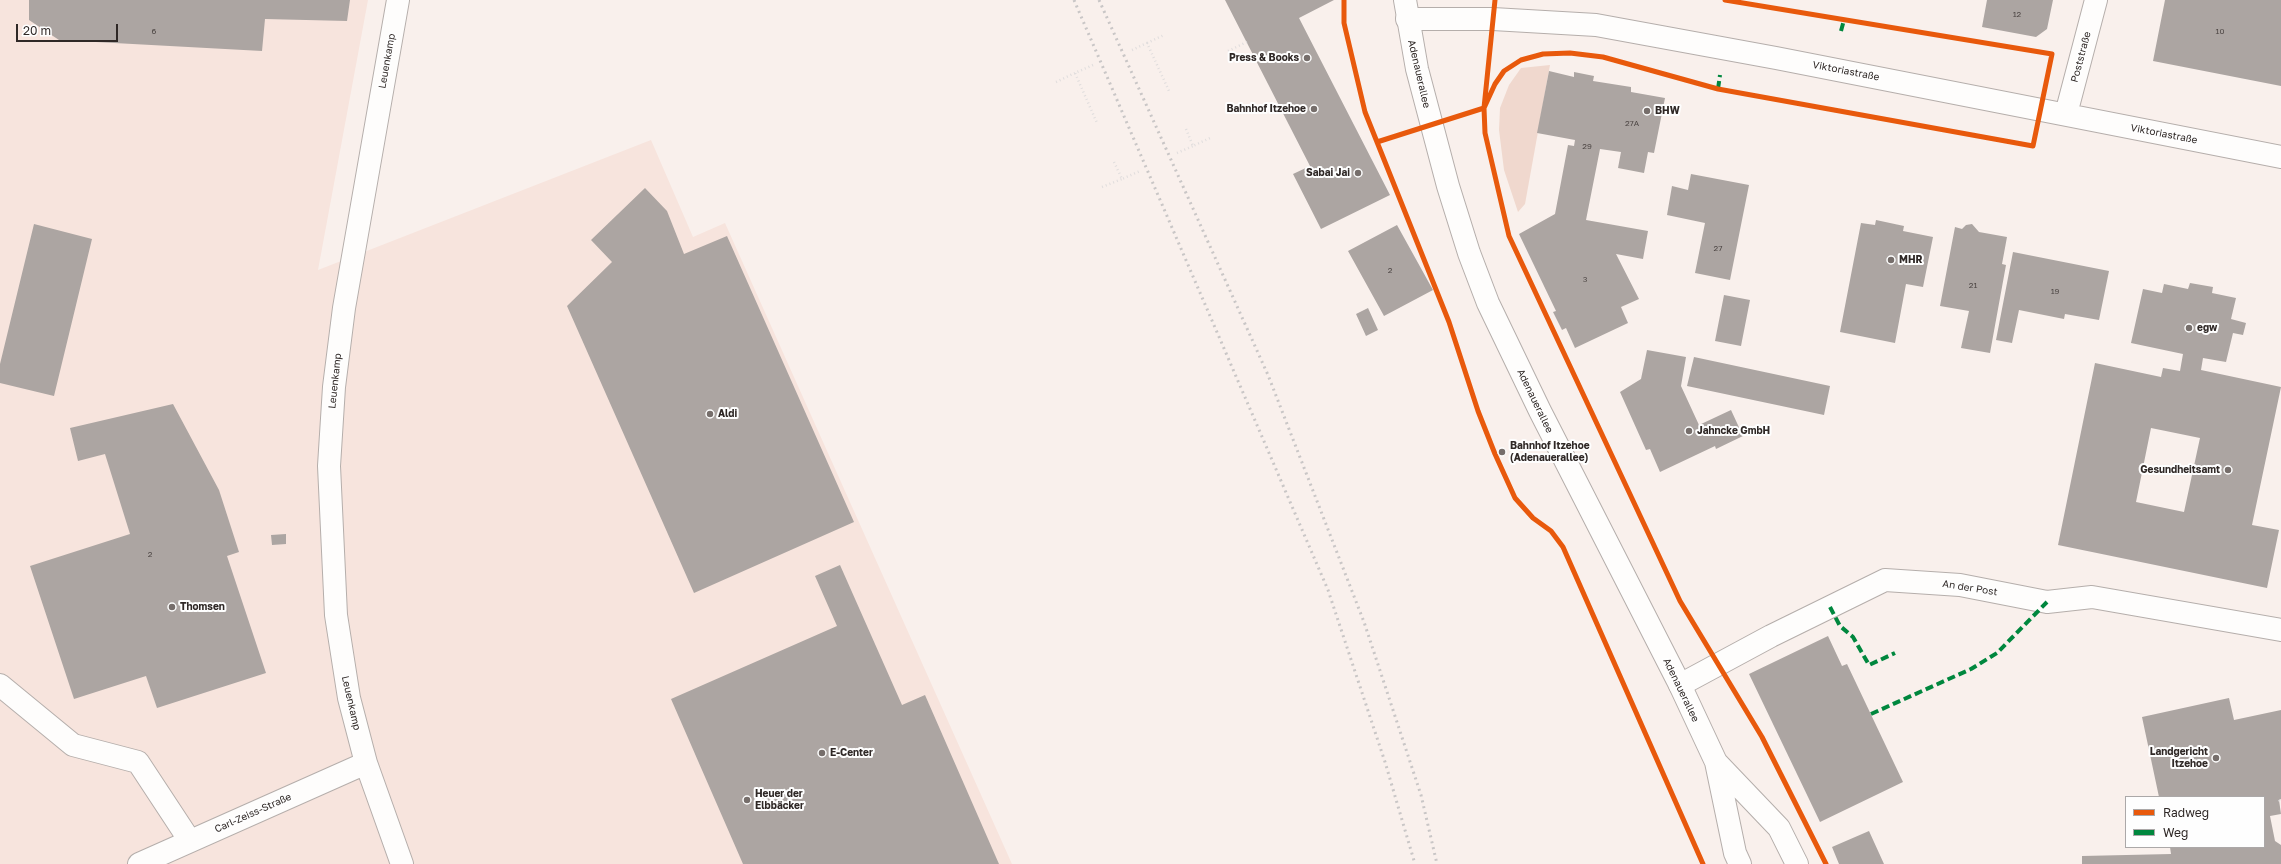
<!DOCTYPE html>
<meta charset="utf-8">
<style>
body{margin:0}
#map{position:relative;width:2281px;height:864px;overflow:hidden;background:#f9f0ec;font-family:"Golos Text",sans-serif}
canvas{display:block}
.legend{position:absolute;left:2125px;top:796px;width:140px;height:52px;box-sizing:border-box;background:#fefefe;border:1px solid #aba8a8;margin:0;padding:5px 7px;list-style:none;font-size:12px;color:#2f2826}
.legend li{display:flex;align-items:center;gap:8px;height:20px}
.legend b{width:20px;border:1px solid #aba8a8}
.scale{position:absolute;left:16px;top:24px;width:102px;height:18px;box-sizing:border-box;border:2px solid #2f2826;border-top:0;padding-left:5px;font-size:12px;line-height:14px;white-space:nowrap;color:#2f2826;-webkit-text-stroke:3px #fefefe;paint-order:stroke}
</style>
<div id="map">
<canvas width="2281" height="864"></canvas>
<ul class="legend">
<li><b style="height:5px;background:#e8590c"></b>Radweg</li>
<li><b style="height:5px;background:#00873e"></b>Weg</li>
</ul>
<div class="scale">20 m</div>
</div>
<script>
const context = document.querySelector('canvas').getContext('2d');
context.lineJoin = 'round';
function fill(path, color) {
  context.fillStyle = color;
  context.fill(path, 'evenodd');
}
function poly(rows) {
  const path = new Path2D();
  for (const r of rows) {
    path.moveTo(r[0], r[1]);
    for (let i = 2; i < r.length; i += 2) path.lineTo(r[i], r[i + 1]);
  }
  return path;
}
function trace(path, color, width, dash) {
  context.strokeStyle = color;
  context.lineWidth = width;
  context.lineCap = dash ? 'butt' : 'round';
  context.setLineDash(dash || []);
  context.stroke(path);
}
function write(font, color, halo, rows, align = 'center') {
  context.font = font + ' "Golos Text",sans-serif';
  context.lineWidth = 4;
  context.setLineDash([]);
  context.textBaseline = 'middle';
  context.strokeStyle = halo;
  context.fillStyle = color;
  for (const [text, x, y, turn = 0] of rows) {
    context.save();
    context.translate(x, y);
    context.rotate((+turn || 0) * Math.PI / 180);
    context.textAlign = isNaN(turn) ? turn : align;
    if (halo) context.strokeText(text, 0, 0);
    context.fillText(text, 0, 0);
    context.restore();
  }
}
const built = poly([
 [0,0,368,0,318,270,651,140,693,237,725,223,1012,864,0,864]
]);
const green = poly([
 [1550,65,1525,204,1518,212,1504,170,1499,130,1500,108,1509,85,1521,68]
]);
const building = poly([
 [29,0,350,0,347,21,265,19,262,51,59,40,29,20],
 [1225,0,1334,0,1299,18,1390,195,1321,229,1293,174,1310,166],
 [1987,0,2053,0,2047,29,2036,37,1982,27],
 [2165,0,2281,0,2281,86,2153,61],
 [1549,71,1574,77,1574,72,1594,76,1593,81,1631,87,1631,92,1665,98,1654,153,1648,152,1644,173,1618,168,1621,152,1600,149,1586,220,1648,231,1643,259,1616,254,1639,299,1621,307,1628,323,1575,348,1566,328,1562,330,1553,312,1556,311,1519,234,1555,214,1568,145,1574,146,1575,140,1537,133],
 [1691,174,1749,185,1730,280,1695,273,1705,223,1667,215,1672,186,1688,190],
 [645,188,667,211,684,254,727,236,854,522,694,593,567,306,612,262,591,240],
 [1876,220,1904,226,1903,231,1933,237,1923,287,1906,284,1895,343,1840,332,1861,223,1875,225],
 [34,224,92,239,54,396,0,383,0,364],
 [1972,224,1979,232,2007,237,2002,264,2006,265,1990,353,1961,348,1969,311,1940,306,1955,227,1962,229,1966,225],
 [1397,225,1433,290,1384,316,1348,251],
 [2013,252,2109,271,2099,320,2065,314,2064,319,2019,310,2012,343,1996,340],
 [2190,283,2213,287,2212,293,2236,298,2231,319,2246,323,2243,335,2233,333,2226,362,2203,358,2201,370,2281,387,2252,525,2279,530,2267,588,2058,545,2095,363,2161,377,2163,368,2180,371,2183,354,2131,343,2143,289,2162,293,2164,284,2188,289],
 [2151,428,2200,438,2184,512,2136,502],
 [1724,295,1750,300,1741,346,1715,341],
 [1368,308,1378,330,1366,336,1356,314],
 [1647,350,1686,357,1681,386,1699,425,1731,410,1743,436,1716,449,1715,446,1660,472,1650,449,1646,450,1620,392,1641,379],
 [1694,357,1830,386,1824,415,1687,386],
 [173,404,219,490,239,552,227,556,266,673,157,708,146,676,74,699,30,566,130,534,105,454,78,461,70,428],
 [286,534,286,544,272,545,271,535],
 [840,565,902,705,925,695,999,864,743,864,671,699,837,626,815,576],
 [1828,636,1842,666,1847,664,1903,782,1820,822,1749,674],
 [2229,698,2234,720,2281,710,2281,799,2279,800,2281,814,2270,816,2275,841,2281,845,2281,864,2082,864,2082,856,2171,854,2170,847,2264,847,2264,797,2159,797,2142,717],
 [1869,831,1884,864,1839,864,1832,847]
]);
const path = poly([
 [1147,43,1164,35],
 [1132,50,1147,43,1169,91],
 [1228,51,1247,42],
 [1093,65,1075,73,1097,123],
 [1056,82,1075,73],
 [1186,129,1193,146,1210,138],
 [1177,153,1193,146],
 [1114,162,1122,179,1140,171],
 [1102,187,1122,179],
 [2279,800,2281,803]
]);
const minor = poly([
 [398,0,344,308,334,387,329,466,336,615,349,698,366,763,402,864],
 [1407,19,1493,19,1596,25,1776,58,2281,157],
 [2066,114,2096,0],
 [0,685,73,745,138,762,190,841],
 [1680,685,1771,636,1885,580,1960,585,2047,602,2092,597,2281,630],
 [139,864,366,763]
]);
const major = poly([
 [1405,0,1417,69,1448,186,1469,253,1488,303,1540,411,1680,685,1716,762,1735,853,1740,864],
 [1716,762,1779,828,1797,864]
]);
const rail = poly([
 [1074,0,1328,590,1385,762,1415,864],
 [1099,0,1268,375,1364,622,1421,795,1437,864]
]);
const quiet = poly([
 [1841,31,1844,20],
 [1718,89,1720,75],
 [1830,607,1840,626,1853,637,1869,665,1895,653],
 [1871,714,1971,669,1997,653,2047,602]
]);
const cycleway = poly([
 [1344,0,1344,23,1365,112,1449,322,1478,411,1495,454,1515,498,1533,518,1551,531,1563,547,1703,864],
 [1495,0,1484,108,1485,133,1509,236,1680,601,1762,737,1826,864],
 [1377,142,1484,108,1495,84,1504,71,1521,60,1543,54,1570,53,1603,57,1718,89,2033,146,2052,54,1725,0]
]);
const markers = [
 [1307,58,4,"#766e6b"],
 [1314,109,4,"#766e6b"],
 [1647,111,4,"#766e6b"],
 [1358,173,4,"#766e6b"],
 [1891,260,4,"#766e6b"],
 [2189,328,4,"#766e6b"],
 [710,414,4,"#766e6b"],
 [1689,431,4,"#766e6b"],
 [1502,452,4,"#766e6b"],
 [2228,470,4,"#766e6b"],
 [172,607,4,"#766e6b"],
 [822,753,4,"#766e6b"],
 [2216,758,4,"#766e6b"],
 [747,800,4,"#766e6b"]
];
const numberNames = [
 ["12",2017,14],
 ["6",154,31],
 ["10",2220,31],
 ["27A",1632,123],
 ["29",1587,146],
 ["27",1718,248],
 ["2",1390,270],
 ["3",1585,279],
 ["21",1973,285],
 ["19",2055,291],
 ["2",150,554]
];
const streetNames = [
 ["Poststraße",2081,57,-75],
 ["Leuenkamp",387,61,-80],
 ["Viktoriastraße",1846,71,11],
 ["Adenauerallee",1419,74,77],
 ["Viktoriastraße",2164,134,11],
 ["Leuenkamp",335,381,-84],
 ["Adenauerallee",1535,401,64],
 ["An der Post",1970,588,9],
 ["Adenauerallee",1681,690,64],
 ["Leuenkamp",351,703,77],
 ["Carl-Zeiss-Straße",253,813,-24]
];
const poiNames = [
 ["Press & Books",1299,58,"right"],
 ["Bahnhof Itzehoe",1306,109,"right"],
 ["BHW",1655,111],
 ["Sabai Jai",1350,173,"right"],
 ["MHR",1899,260],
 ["egw",2197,328],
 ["Aldi",718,414],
 ["Jahncke GmbH",1697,431],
 ["Bahnhof Itzehoe",1510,446],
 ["(Adenauerallee)",1510,458],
 ["Gesundheitsamt",2220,470,"right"],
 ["Thomsen",180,607],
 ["Landgericht",2208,752,"right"],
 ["Itzehoe",2208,764,"right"],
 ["E-Center",830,753],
 ["Heuer der",755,794],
 ["Elbbäcker",755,806]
];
fill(built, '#f7e4dd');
fill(green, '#f0d8ce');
fill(building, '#aca5a2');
trace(minor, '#b5aeab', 24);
trace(major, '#b5aeab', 24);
trace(path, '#e0dddd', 2.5, [1, 3]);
trace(minor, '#fefdfc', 22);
trace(major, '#fefdfc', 22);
trace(rail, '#c9c6c6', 3, [2, 4]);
trace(quiet, '#00873e', 4, [8, 4]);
trace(cycleway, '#e8590c', 5);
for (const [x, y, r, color] of markers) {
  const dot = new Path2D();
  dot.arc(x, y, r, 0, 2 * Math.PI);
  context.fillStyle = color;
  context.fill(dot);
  trace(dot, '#fefefe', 1.5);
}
write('8px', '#4e4745', null, numberNames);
write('10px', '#2f2826', '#fefefe', streetNames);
write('bold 10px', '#2f2826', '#fefefe', poiNames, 'left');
</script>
